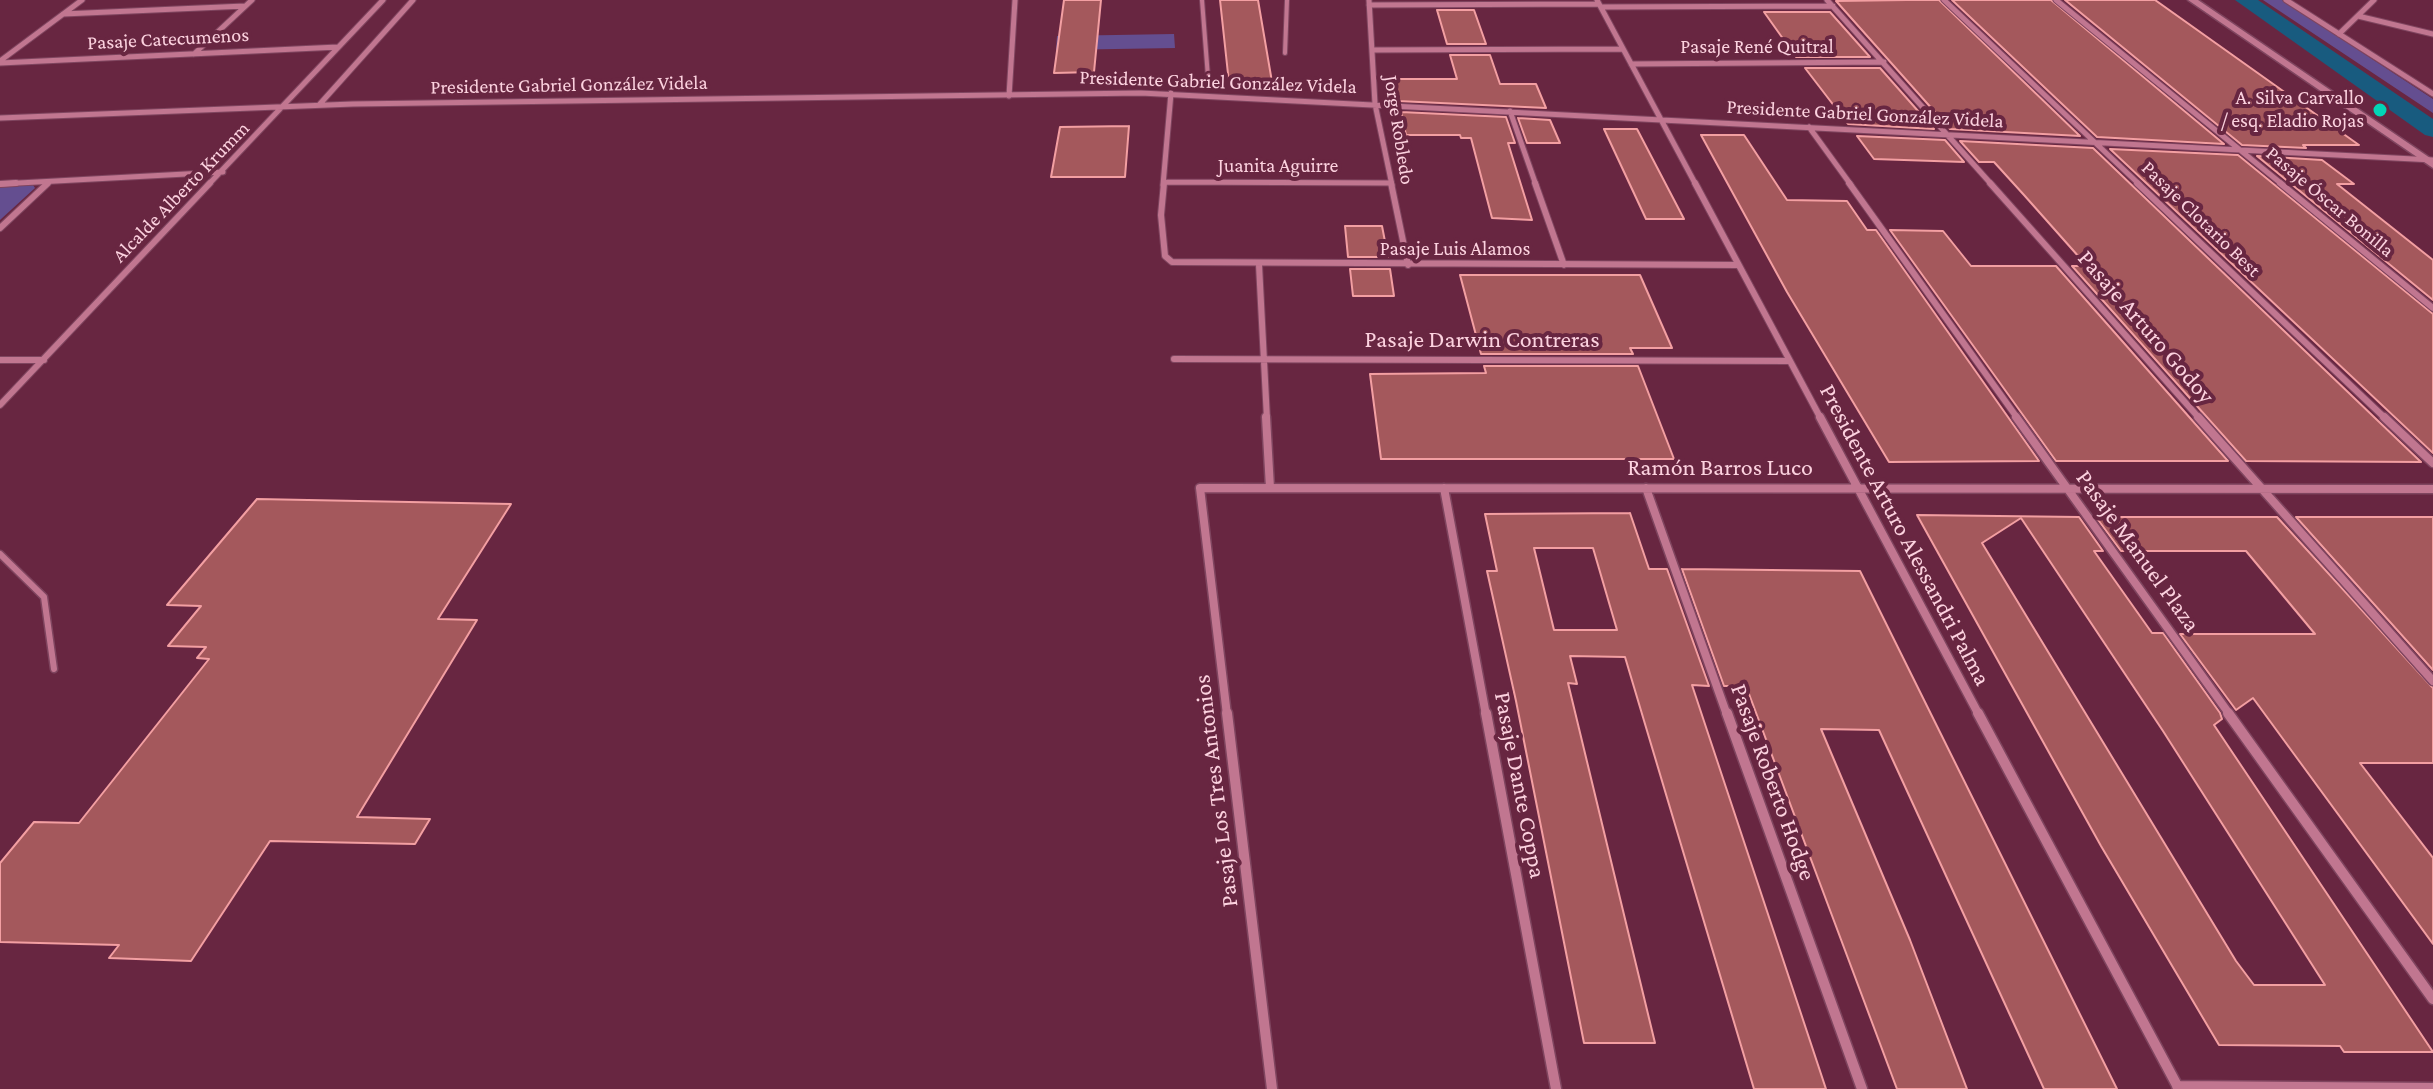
<!DOCTYPE html>
<meta charset="utf-8">
<style>
body{margin:0}
canvas{display:block;background:#682641}
</style>
<canvas width="2433" height="1089"></canvas>
<script>
const context = document.querySelector('canvas').getContext('2d');
context.lineJoin = 'round';
function fill(path, color) {
  context.fillStyle = color;
  context.fill(path, 'evenodd');
}
function poly(rows) {
  const path = new Path2D();
  for (const r of rows) {
    path.moveTo(r[0], r[1]);
    for (let i = 2; i < r.length; i += 2) path.lineTo(r[i], r[i + 1]);
  }
  return path;
}
function trace(path, color, width, dash) {
  context.strokeStyle = color;
  context.lineWidth = width;
  context.lineCap = dash ? 'butt' : 'round';
  context.setLineDash(dash || []);
  context.stroke(path);
}
function write(font, color, halo, rows, align = 'center') {
  context.font = font + ' "Crimson Pro",serif';
  context.lineWidth = 8;
  context.setLineDash([]);
  context.textBaseline = 'middle';
  context.strokeStyle = halo;
  context.fillStyle = color;
  for (const [text, x, y, turn = 0] of rows) {
    context.save();
    context.translate(x, y);
    context.rotate((+turn || 0) * Math.PI / 180);
    context.textAlign = isNaN(turn) ? turn : align;
    if (halo) context.strokeText(text, 0, 0);
    context.fillText(text, 0, 0);
    context.restore();
  }
}
const green = poly([
 [2263,0,2282,0,2433,99,2433,113],
 [1174,34,1175,48,1056,50,1057,36],
 [33,185,35,188,0,220,0,187]
]);
const canal = poly([
 [2235,0,2258,0,2433,119,2433,137,2425,135,2235,0]
]);
const building = poly([
 [1064,0,1101,0,1094,72,1054,73,1064,0],
 [1220,0,1258,0,1272,82,1229,83,1220,0],
 [1907,0,1939,0,2080,136,1950,129,1836,1,1907,0],
 [1952,0,2051,0,2224,144,2097,137,1952,0],
 [2065,0,2155,0,2359,145,2303,145,2306,148,2242,145,2065,0],
 [1437,10,1474,10,1486,44,1447,44,1437,10],
 [1764,12,1830,12,1870,57,1796,57,1764,12],
 [1450,55,1490,55,1500,84,1536,84,1546,108,1398,101,1394,79,1457,79,1450,55],
 [1805,68,1880,68,1934,129,1848,124,1805,68],
 [1401,112,1506,117,1515,143,1508,143,1532,220,1492,218,1471,138,1461,138,1460,135,1406,135,1401,112],
 [1518,118,1550,120,1560,143,1527,143,1518,118],
 [1129,126,1125,177,1051,177,1060,127,1129,126],
 [1604,129,1637,129,1684,219,1646,219,1604,129],
 [1701,135,1744,135,1787,200,1847,201,1867,230,1876,230,2039,461,1889,462,1787,292,1701,135],
 [1857,136,1945,140,1964,162,1874,159,1857,136],
 [1960,141,2093,148,2421,462,2246,461,2072,266,2087,266,2024,195,1994,162,1979,162,1960,141],
 [2110,149,2238,155,2433,314,2433,453,2110,149],
 [2257,156,2322,160,2354,184,2337,184,2433,260,2433,300,2257,156],
 [1345,226,1382,226,1388,257,1348,257,1345,226],
 [1890,230,1943,231,1971,266,2056,266,2228,461,2056,461,1890,230],
 [1350,269,1390,269,1394,296,1353,296,1350,269],
 [1460,275,1640,275,1672,348,1630,348,1633,354,1481,354,1460,275],
 [1484,366,1638,366,1674,459,1381,459,1370,374,1486,373,1484,366],
 [257,499,511,504,438,619,477,620,357,817,430,819,415,844,270,841,191,961,109,958,119,945,0,942,0,863,34,822,79,823,209,659,197,658,206,647,168,646,201,606,167,605,257,499],
 [1630,513,1649,569,1667,569,1709,686,1692,685,1826,1089,1754,1089,1625,657,1570,656,1577,684,1568,683,1655,1043,1584,1043,1516,701,1487,571,1497,571,1485,514,1630,513],
 [1534,548,1593,548,1617,630,1554,630,1534,548],
 [1917,515,2079,517,2103,551,2094,551,2152,633,2163,633,2220,713,2222,719,2214,725,2433,1052,2344,1052,2340,1046,2219,1045,2101,846,1917,515],
 [2021,518,2163,731,2325,985,2254,985,2236,961,1982,543,2021,518],
 [2096,517,2277,517,2433,688,2433,763,2360,763,2433,858,2433,944,2253,698,2236,710,2180,634,2315,634,2246,551,2121,551,2096,517],
 [2296,517,2433,517,2433,670,2296,517],
 [1682,569,1860,571,2117,1089,2044,1089,1879,730,1821,729,1910,940,1967,1089,1897,1089,1746,686,1724,686,1682,569]
]);
const laneFar1 = poly([
 [1202,0,1208,77],
 [1285,53,1287,0]
]);
const lane = poly([
 [0,554,44,597,54,669]
]);
const streetFar3 = poly([
 [1369,0,1375,104,1392,185],
 [1597,0,1696,185],
 [1827,0,1992,185],
 [1944,0,2140,185],
 [2056,0,2283,185],
 [2286,0,2433,94],
 [1369,5,1599,4],
 [1601,7,1833,6],
 [63,14,245,6],
 [2358,16,2433,34],
 [2339,34,2374,0],
 [1372,50,1623,49],
 [194,54,252,0],
 [0,61,82,0],
 [0,63,338,47],
 [1631,64,1884,62],
 [1009,96,1015,0],
 [319,105,413,0],
 [1510,111,1536,185],
 [0,118,353,104,1141,93,2433,160],
 [1809,127,1851,185],
 [1164,182,1391,183],
 [0,184,223,172],
 [46,185,49,182],
 [208,185,383,0],
 [1163,185,1171,93]
]);
const streetFar2 = poly([
 [1164,183,1161,215,1165,256,1172,262,1738,265],
 [1391,183,1408,265],
 [1535,183,1564,265],
 [1695,183,1821,419],
 [1849,183,2018,419],
 [1990,183,2200,419],
 [2137,183,2386,419],
 [2280,183,2433,308],
 [0,184,16,183],
 [0,228,48,183],
 [1259,265,1267,419],
 [1174,359,1789,361],
 [0,360,44,360],
 [0,405,210,183]
]);
const streetFar1 = poly([
 [1266,417,1270,488],
 [1820,417,1979,715],
 [2016,417,2230,715],
 [2198,417,2433,681],
 [2384,417,2433,463],
 [1444,488,1486,715],
 [1646,488,1727,715],
 [1227,715,1200,488,2433,489]
]);
const street = poly([
 [1227,713,1272,1089],
 [1486,713,1556,1089],
 [1727,713,1862,1089],
 [1978,713,2179,1089],
 [2228,713,2433,999],
 [2177,1086,2433,1088]
]);
const secondary = poly([
 [2188,0,2198,0,2433,160,2433,168,2188,0]
]);
const markers = [
 [2380,110,8,"#03d5b6"]
];
const farStreetnames = [
 ["Pasaje Catecumenos",168,39,-3],
 ["Pasaje René Quitral",1757,47],
 ["Presidente Gabriel González Videla",1218,82,2],
 ["Presidente Gabriel González Videla",569,85,-1],
 ["Presidente Gabriel González Videla",1865,114,3],
 ["Jorge Robledo",1399,130,81],
 ["Juanita Aguirre",1278,166],
 ["Alcalde Alberto Krumm",181,192,-46],
 ["Pasaje Óscar Bonilla",2330,202,40],
 ["Pasaje Clotario Best",2201,219,44],
 ["Pasaje Luis Alamos",1455,249]
];
const farPoinames = [
 ["A. Silva Carvallo",2364,98],
 ["/ esq. Eladio Rojas",2364,121]
];
const streetNames = [
 ["Pasaje Arturo Godoy",2146,327,49],
 ["Pasaje Darwin Contreras",1482,340],
 ["Ramón Barros Luco",1720,468],
 ["Presidente Arturo Alessandri Palma",1905,535,62],
 ["Pasaje Manuel Plaza",2138,551,54],
 ["Pasaje Roberto Hodge",1773,782,70],
 ["Pasaje Dante Coppa",1520,785,79],
 ["Pasaje Los Tres Antonios",1216,791,-97]
];
fill(green, '#644e90');
fill(canal, '#185b7f');
fill(building, '#a4585c');
trace(building, '#f39fa2', 2);
trace(laneFar1, '#7f455f', 6);
trace(lane, '#7f455f', 9);
trace(streetFar3, '#7f455f', 7);
trace(streetFar2, '#7f455f', 8);
trace(streetFar1, '#7f455f', 11);
trace(street, '#7f455f', 13);
trace(secondary, '#7f455f', 3);
trace(laneFar1, '#c17690', 4);
trace(lane, '#c17690', 6);
trace(streetFar3, '#c17690', 5);
trace(streetFar2, '#c17690', 6);
trace(streetFar1, '#c17690', 8);
trace(street, '#c17690', 10);
fill(secondary, '#c17690');
for (const [x, y, r, color] of markers) {
  const dot = new Path2D();
  dot.arc(x, y, r, 0, 2 * Math.PI);
  context.fillStyle = color;
  context.fill(dot);
  trace(dot, '#682641', 3);
}
write('20px', '#fcd2df', '#682641', farStreetnames);
write('20px', '#fcd2df', '#682641', farPoinames, 'right');
write('24px', '#fcd2df', '#682641', streetNames);
</script>
